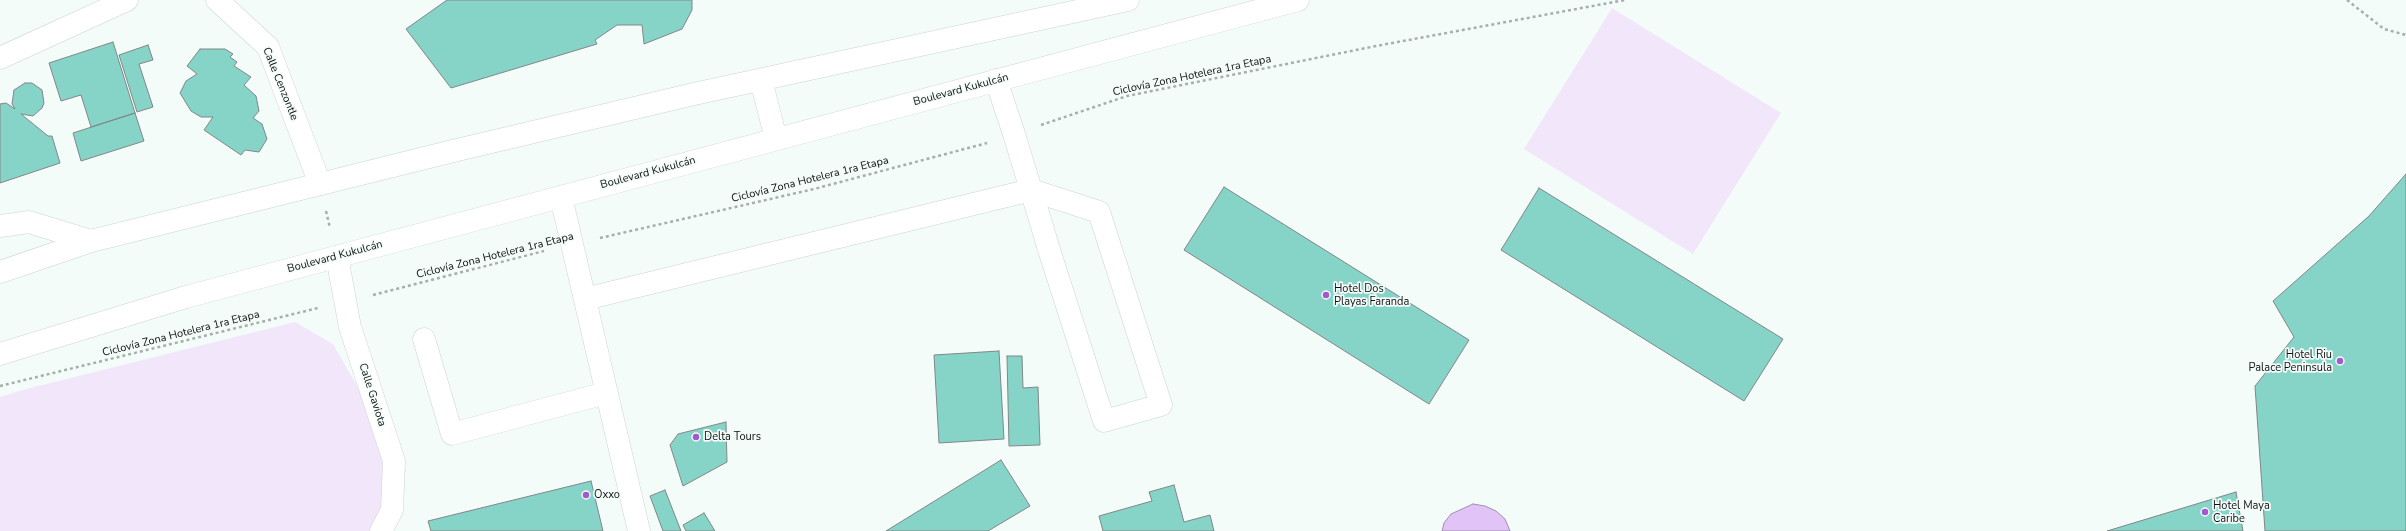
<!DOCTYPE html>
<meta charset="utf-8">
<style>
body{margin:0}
canvas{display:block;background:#f4fcfa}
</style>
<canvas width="2406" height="531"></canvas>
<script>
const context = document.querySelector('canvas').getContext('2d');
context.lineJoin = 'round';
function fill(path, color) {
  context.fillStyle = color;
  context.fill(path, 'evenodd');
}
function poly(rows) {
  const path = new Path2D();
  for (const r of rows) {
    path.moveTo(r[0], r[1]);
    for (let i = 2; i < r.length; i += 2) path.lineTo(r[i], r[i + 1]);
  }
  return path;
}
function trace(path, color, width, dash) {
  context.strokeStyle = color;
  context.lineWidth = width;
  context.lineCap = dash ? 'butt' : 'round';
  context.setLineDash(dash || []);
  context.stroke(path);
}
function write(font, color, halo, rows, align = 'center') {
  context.font = font + ' "Nunito Sans",sans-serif';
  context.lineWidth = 3.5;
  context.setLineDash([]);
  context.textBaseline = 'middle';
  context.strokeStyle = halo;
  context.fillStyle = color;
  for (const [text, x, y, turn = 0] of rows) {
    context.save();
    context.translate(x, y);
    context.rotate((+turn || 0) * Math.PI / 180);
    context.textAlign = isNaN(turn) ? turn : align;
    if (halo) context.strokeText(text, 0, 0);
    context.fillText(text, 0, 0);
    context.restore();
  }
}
const green = poly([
 [1612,8,1781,113,1693,254,1524,149],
 [295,322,333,344,406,471,379,531,0,531,0,397,22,390]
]);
const water = poly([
 [1473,504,1485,506,1496,511,1505,519,1510,531,1442,531,1444,523,1451,514,1473,504]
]);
const building = poly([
 [447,0,692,0,692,10,682,29,644,44,642,25,617,25,595,40,597,44,451,88,406,29,447,0],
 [113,42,135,113,91,127,81,95,61,101,49,63,113,42],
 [148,45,153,60,139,64,153,107,137,112,119,55,148,45],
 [200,49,225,49,233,54,230,57,237,62,234,66,251,77,244,85,256,96,259,111,253,118,262,124,267,139,259,152,245,150,241,155,204,130,213,117,201,117,191,111,180,93,186,81,197,74,187,66,200,49],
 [25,83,32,83,42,90,44,103,42,108,33,116,21,114,48,136,52,136,60,163,0,183,0,104,6,103,15,109,12,104,14,90,25,83],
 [135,113,144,141,81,161,73,133,135,113],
 [2406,174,2406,531,2265,531,2255,386,2294,337,2273,301,2369,216,2406,174],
 [1224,187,1469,340,1429,404,1184,250,1224,187],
 [1539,188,1783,339,1744,401,1501,250,1539,188],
 [999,351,1004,439,939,443,934,355,999,351],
 [1007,356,1022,356,1023,388,1038,387,1040,445,1009,446,1007,356],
 [726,422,727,462,683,486,670,445,678,434,726,422],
 [1001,460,1030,506,988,531,886,531,1001,460],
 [591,481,603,531,431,531,428,521,591,481],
 [1174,485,1184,522,1210,515,1214,531,1103,531,1099,516,1152,501,1149,492,1174,485],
 [665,490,681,531,663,531,650,496,665,490],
 [2236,492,2243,531,2107,531,2236,492],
 [704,513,715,531,686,531,683,525,704,513]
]);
const path = poly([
 [2347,0,2384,29,2406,35],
 [1041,125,1127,96,1376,46,1625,0],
 [326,211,330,228],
 [600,238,814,189,987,143],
 [373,295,544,251],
 [0,386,318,308]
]);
const minor = poly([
 [217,0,268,47,320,184],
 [0,58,127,0],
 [561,197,639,531],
 [0,226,29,222,91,241],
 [337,257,350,327,394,461,392,510,381,531],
 [585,299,1031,190,1099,212,1161,405,1104,421,1051,256,1031,190,1014,134,996,80],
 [424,339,452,434,606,393]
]);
const major = poly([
 [761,80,776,139],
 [0,272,91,241,453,151,694,94,1128,0],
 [0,354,186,297,1298,0]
]);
const markers = [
 [1326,295,4,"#a15ace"],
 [2340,361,4,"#a15ace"],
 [696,437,4,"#a15ace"],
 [586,495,4,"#a15ace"],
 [2205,512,4,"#a15ace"]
];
const streetNames = [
 ["Ciclovía Zona Hotelera 1ra Etapa",1192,76,-12],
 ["Calle Cenzontle",280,84,68],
 ["Boulevard Kukulcán",961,90,-15],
 ["Boulevard Kukulcán",648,173,-15],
 ["Ciclovía Zona Hotelera 1ra Etapa",810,180,-14],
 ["Ciclovía Zona Hotelera 1ra Etapa",495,256,-14],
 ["Boulevard Kukulcán",335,257,-15],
 ["Ciclovía Zona Hotelera 1ra Etapa",181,334,-14],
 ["Calle Gaviota",372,395,72]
];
const poiNames = [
 ["Hotel Dos",1334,289],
 ["Playas Faranda",1334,302],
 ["Hotel Riu",2332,355,"right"],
 ["Palace Peninsula",2332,368,"right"],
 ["Delta Tours",704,437],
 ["Oxxo",594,495],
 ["Hotel Maya",2213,506],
 ["Caribe",2213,519]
];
fill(green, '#f2e6fa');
fill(water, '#e1c3f7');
trace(water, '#a28eb2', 1);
fill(building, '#86d3c8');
trace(building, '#818786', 1);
trace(minor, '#ccd3d2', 23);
trace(major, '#ccd3d2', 23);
trace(path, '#a8aead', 2.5, [3, 3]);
trace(minor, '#fff', 22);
trace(major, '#fff', 22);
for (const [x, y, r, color] of markers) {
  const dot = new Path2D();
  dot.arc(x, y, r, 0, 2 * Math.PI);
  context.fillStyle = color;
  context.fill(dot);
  trace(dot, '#f4fcfa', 1.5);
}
write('11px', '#101212', '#f4fcfa', streetNames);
write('11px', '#101212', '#f4fcfa', poiNames, 'left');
</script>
